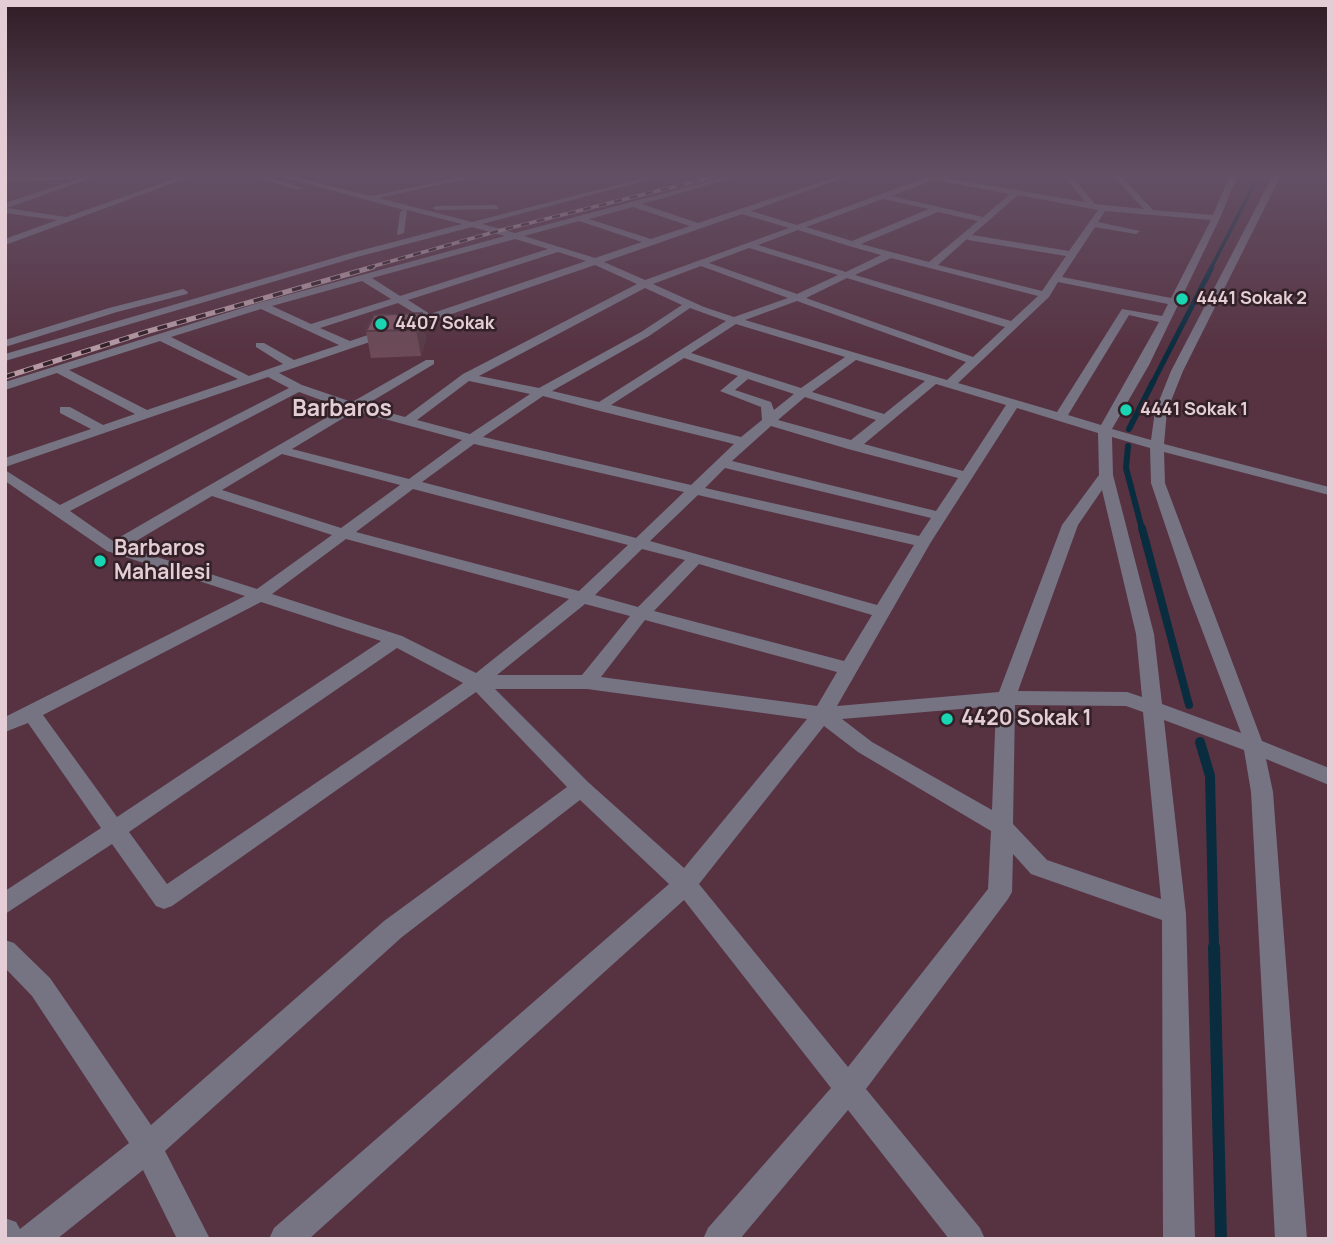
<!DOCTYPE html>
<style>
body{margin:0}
#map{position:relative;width:1334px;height:1244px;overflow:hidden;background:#573342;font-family:Manrope,sans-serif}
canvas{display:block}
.frame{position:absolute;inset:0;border:7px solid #e4cdd5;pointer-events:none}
</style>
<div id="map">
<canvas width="1334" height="1244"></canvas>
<div class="frame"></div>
</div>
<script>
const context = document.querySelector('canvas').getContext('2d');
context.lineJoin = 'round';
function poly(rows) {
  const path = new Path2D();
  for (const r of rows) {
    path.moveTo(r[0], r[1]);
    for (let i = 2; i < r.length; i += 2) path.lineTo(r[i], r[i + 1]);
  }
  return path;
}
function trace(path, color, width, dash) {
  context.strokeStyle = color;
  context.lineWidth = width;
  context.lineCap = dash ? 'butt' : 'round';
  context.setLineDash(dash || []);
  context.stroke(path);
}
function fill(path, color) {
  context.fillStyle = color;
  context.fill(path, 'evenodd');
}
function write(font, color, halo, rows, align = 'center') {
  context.font = font + ' Manrope,sans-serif';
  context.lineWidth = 5;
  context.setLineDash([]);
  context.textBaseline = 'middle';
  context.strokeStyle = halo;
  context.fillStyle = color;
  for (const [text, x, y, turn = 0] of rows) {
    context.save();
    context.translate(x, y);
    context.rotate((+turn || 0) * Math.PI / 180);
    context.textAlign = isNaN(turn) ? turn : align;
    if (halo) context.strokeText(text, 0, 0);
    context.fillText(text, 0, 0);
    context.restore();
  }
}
const streamFar5 = poly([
 [1211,268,1258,177]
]);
const streamFar4 = poly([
 [1152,384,1212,267]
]);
const streamFar3 = poly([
 [1129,429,1153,382],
 [1128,446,1126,468,1142,529]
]);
const streamFar2 = poly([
 [1142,528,1189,705]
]);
const streamFar1 = poly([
 [1200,742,1210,776,1214,948]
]);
const stream = poly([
 [1214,947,1221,1239]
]);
const minor = poly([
 [76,177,72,179,5,182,5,178,76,177],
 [84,177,94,177,7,208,66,217,180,177,190,177,5,245,5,239,57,220,5,213,5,203,84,177],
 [256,177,267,177,303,188,299,190,256,177],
 [282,177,294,177,371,196,461,177,474,177,379,198,472,222,647,177,659,177,482,224,515,233,725,177,736,177,642,204,698,223,836,177,846,177,751,211,797,225,927,177,942,177,1085,202,1065,177,1073,177,1095,204,1144,209,1114,177,1122,177,1153,210,1213,215,1229,177,1237,177,1220,218,1149,365,1112,429,1151,440,1155,411,1171,371,1272,177,1280,177,1183,371,1167,411,1164,444,1329,487,1329,495,1164,452,1165,483,1262,741,1329,768,1329,785,1266,759,1273,792,1307,1239,1275,1239,1251,792,1244,750,1164,720,1186,914,1195,1239,1163,1239,1162,920,1031,874,1013,854,1012,892,1008,899,866,1089,980,1228,985,1239,949,1239,848,1110,740,1239,703,1239,708,1228,831,1088,684,900,309,1239,269,1239,274,1228,669,884,580,800,402,937,165,1151,210,1239,177,1239,143,1170,57,1239,5,1239,5,1218,16,1222,20,1229,129,1143,32,996,5,968,5,940,14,943,50,978,151,1125,384,921,567,787,476,692,172,906,164,909,156,906,112,844,5,914,5,891,101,828,28,723,5,732,5,717,245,596,107,551,5,481,5,470,60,505,289,388,268,377,5,467,5,458,91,429,60,413,60,407,70,407,103,425,135,414,57,373,5,390,5,382,258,303,505,236,472,227,357,257,5,361,5,354,351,253,462,224,407,210,404,233,397,235,400,212,404,210,282,177],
 [934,180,1010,194,983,217,891,196,934,180],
 [1018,195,1098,210,1069,251,972,235,1018,195],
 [883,199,929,209,852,241,806,227,883,199],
 [633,207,690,226,651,239,589,219,633,207],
 [1105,211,1211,220,1171,298,1062,277,1095,227,1136,234,1140,231,1098,222,1105,211],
 [938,212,978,221,929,262,861,244,938,212],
 [742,214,789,228,645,280,604,262,742,214],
 [579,221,642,242,595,258,524,236,579,221],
 [798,230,849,246,881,255,846,272,758,245,798,230],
 [515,239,548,249,400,296,372,278,515,239],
 [967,239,968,240,1066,256,1042,291,938,265,967,239],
 [749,248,838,275,797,294,709,263,749,248],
 [558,252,586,261,430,314,408,300,558,252],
 [891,258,1038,296,1011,321,855,275,891,258],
 [595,265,637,284,463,374,405,417,364,406,434,364,434,360,426,360,352,402,302,385,279,373,595,265],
 [701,266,788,298,734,317,704,307,653,284,701,266],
 [847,278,1005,327,973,357,806,298,847,278],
 [362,281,391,299,311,324,272,306,362,281],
 [1058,282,1168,304,1162,316,1122,309,1057,412,958,383,1049,297,1058,282],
 [645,288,682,305,641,332,539,388,479,376,645,288],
 [797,301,966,362,947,380,745,320,797,301],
 [398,303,421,317,350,341,320,328,398,303],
 [690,308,726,321,599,402,552,391,649,336,690,308],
 [261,309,339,345,294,360,264,343,256,343,256,347,283,364,249,376,171,337,261,309],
 [1129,315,1159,322,1101,425,1068,415,1129,315],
 [736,324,739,325,845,357,801,388,691,353,736,324],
 [160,341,238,379,147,410,69,370,160,341],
 [684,358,738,376,720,391,761,407,762,420,741,437,611,405,684,358],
 [856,360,925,381,884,414,812,392,856,360],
 [748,379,794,394,774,410,771,402,735,390,748,379],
 [469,381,530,394,470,434,417,420,469,381],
 [936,384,1006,405,963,471,864,444,936,384],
 [299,392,343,408,113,541,70,511,299,392],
 [543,396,600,411,734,444,691,485,483,437,543,396],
 [805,397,876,420,851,440,778,420,805,397],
 [1017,408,1098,433,1099,475,1062,525,999,692,837,706,931,542,1017,408],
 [355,411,462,440,409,479,292,449,355,411],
 [771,426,848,449,958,478,936,511,732,461,771,426],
 [1112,437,1150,448,1151,483,1188,593,1241,733,1162,704,1154,634,1113,475,1112,437],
 [474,444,684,492,636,538,422,482,474,444],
 [282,454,400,485,341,528,222,490,282,454],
 [725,468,931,518,919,536,705,488,725,468],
 [413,489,628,545,579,591,356,532,413,489],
 [1102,490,1136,634,1142,697,1127,692,1018,691,1078,525,1102,490],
 [698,495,914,545,877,605,650,541,698,495],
 [212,496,332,535,257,589,126,547,212,496],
 [346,539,569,599,476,673,402,636,272,594,346,539],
 [642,549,685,560,638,607,595,595,642,549],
 [699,564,872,615,844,661,654,611,699,564],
 [261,602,381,641,117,817,43,715,261,602],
 [585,604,630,616,582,675,497,675,585,604],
 [645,620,837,672,817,706,601,677,645,620],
 [397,648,463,683,167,884,129,832,397,648],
 [495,689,587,689,807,719,684,868,588,782,495,689],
 [1015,705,1126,706,1143,712,1161,899,1047,860,1013,824,1015,705],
 [996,706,992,810,872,742,842,719,996,706],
 [824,726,858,752,991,831,988,889,848,1067,699,884,824,726],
 [496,205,499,209,436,210,432,208,436,206,496,205],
 [183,289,188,292,187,294,117,312,5,347,5,340,109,308,183,289]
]);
const railFar1 = poly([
 [367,268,498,231,713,177]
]);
const rail = poly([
 [5,377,149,331,373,267]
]);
const wall = poly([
 [422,313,426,339,421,356,371,358,366,331]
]);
const shadedWall = poly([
 [422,313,426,339,421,356,416,330]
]);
const building = poly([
 [422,313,416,330,366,331,374,315,422,313]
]);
const markers = [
 [1182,299,7,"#1ad5b2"],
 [381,324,7,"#1ad5b2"],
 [1126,410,7,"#1ad5b2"],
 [100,561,7,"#1ad5b2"],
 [947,719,7,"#1ad5b2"]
];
const farPoinames = [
 ["4441 Sokak 2",1196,299],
 ["4407 Sokak",395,324],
 ["4441 Sokak 1",1140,410]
];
const poiNames = [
 ["Barbaros",114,549],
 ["Mahallesi",114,573],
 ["4420 Sokak 1",961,719]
];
const farDistrictnames = [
 ["Barbaros",342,410]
];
trace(streamFar5, '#092d3f', 3.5);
trace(streamFar4, '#092d3f', 5);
trace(streamFar3, '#092d3f', 6);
trace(streamFar2, '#092d3f', 8);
trace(streamFar1, '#092d3f', 10);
trace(stream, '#092d3f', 12);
fill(minor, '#767383');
trace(railFar1, '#b59aa4', 3.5);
trace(rail, '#b59aa4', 5);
trace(railFar1, '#322127', 2.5, [8]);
trace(rail, '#322127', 3.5, [10]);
fill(wall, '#6c4a57');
fill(shadedWall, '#583c47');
fill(building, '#7d5665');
trace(building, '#583c47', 2);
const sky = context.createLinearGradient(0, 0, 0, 351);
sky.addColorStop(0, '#301c24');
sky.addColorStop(0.5, '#635065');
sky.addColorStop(1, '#63506500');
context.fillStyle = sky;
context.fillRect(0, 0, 1334, 351);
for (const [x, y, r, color] of markers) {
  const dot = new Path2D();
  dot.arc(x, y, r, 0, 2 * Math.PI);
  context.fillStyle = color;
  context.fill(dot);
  trace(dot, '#322127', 2.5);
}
write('bold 18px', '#e4cdd5', '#322127', farPoinames, 'left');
write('bold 21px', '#e4cdd5', '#322127', poiNames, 'left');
write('bold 23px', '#e4cdd5', '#322127', farDistrictnames);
</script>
